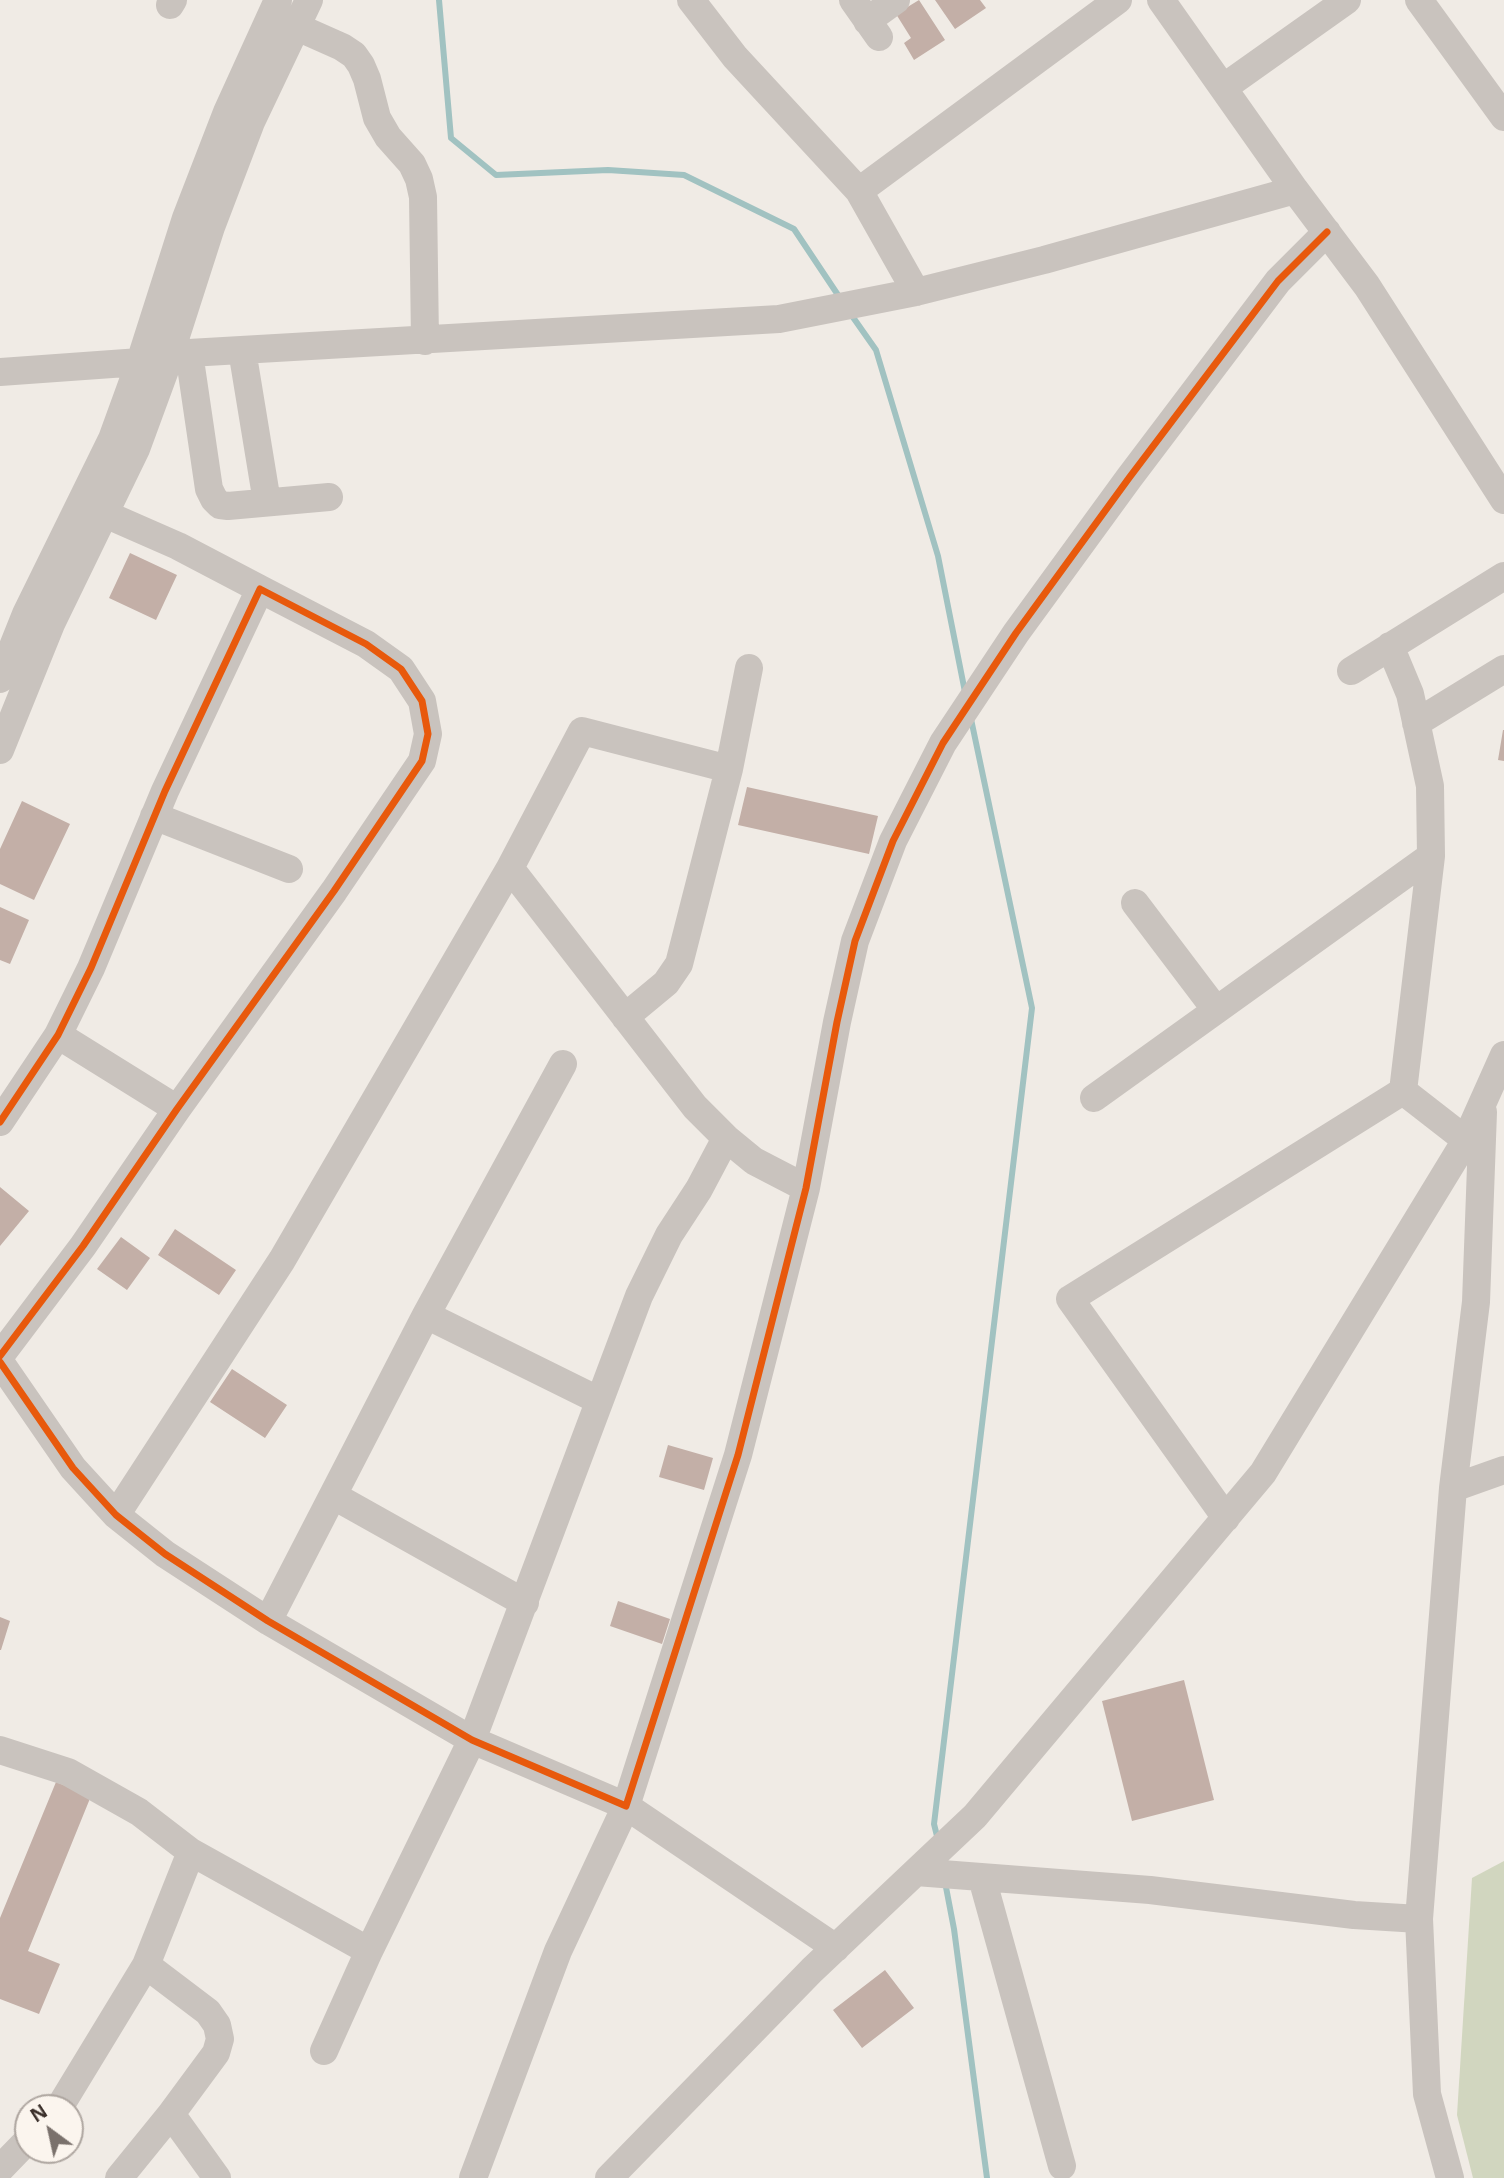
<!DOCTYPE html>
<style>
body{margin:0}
#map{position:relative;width:1504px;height:2178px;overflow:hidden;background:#f0ebe5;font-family:"Open Sans",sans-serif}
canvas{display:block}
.north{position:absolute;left:14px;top:2094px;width:70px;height:70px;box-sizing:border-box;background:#fbf5ee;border:2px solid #aea6a0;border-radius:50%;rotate:327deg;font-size:19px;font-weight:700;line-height:28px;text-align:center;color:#3b302b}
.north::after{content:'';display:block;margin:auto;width:24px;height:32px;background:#7a716c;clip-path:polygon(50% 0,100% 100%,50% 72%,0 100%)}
</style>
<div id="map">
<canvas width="1504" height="2178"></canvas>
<div class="north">N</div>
</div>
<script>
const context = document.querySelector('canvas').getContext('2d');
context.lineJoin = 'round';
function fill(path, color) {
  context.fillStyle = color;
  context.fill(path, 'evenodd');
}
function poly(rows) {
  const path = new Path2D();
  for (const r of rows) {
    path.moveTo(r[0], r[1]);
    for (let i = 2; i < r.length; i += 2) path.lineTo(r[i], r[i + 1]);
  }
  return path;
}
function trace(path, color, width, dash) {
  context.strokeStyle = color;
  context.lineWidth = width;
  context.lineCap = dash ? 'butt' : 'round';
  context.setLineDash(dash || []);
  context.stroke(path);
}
const green = poly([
 [1504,1861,1504,2178,1473,2178,1457,2115,1472,1878]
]);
const stream = poly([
 [439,0,451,138,496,175,608,170,684,175,794,229,840,298],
 [850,313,876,350,938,556,965,692],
 [938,1840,934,1824,1032,1008,971,719],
 [945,1882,954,1929,987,2178]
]);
const building = poly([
 [919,0,945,40,914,60,904,43,911,38,896,14],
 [935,0,980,0,986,8,955,29],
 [130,553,177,575,156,620,109,598],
 [1503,730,1504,730,1504,761,1498,760],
 [747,787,878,816,869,854,738,825],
 [22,801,70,824,34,900,0,884,0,849],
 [0,907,29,920,10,964,0,960],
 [0,1187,29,1211,0,1246],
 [175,1229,236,1270,219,1295,158,1255],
 [121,1237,150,1258,127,1290,97,1269],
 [232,1369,287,1405,265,1438,210,1402],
 [668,1445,713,1458,704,1490,659,1477],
 [618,1601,670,1619,662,1644,610,1626],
 [0,1617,10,1621,1,1650,0,1650],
 [1184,1680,1214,1800,1132,1821,1102,1701],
 [56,1782,91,1796,28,1951,60,1964,39,2014,0,1999,0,1918],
 [885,1970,914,2008,862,2048,833,2010]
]);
const minor = poly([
 [691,0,735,57,859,191],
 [853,0,879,37],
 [1161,0,1295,190,1367,286,1504,500],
 [1419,0,1504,117],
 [170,5,173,0],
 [279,19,342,47,354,55,361,65,367,79,377,118,388,137,412,164,419,179,423,197,425,341],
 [867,21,896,0],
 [1223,88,1347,0],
 [916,292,859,191,1118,0],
 [242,350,267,502],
 [189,353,209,489,214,499,220,505,228,506,329,497],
 [0,372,140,362,189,353,779,319,916,292,1044,260,1295,190],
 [87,509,105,514,178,546,260,589],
 [1390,646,1410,694,1430,786,1431,856,1403,1091,1466,1140],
 [1351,671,1504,576],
 [0,679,26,614,112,439,140,362,186,218,227,112,278,0],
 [1416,723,1504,669],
 [0,750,51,624,136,449,165,370,211,227,251,122,309,0],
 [729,769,582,731,510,868,695,1107,726,1138,754,1161,806,1188],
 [154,816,289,869],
 [1135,903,1216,1010],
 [625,1017,666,983,679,964,729,769,749,668],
 [58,1035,177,1109],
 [1094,1098,1431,856],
 [0,1122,58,1035,91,968,165,791,260,589,366,644,401,669,422,701,428,734,422,761,334,891,177,1109,83,1246,0,1356],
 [426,1315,598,1400],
 [0,1362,73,1468,116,1515,165,1554,268,1621,472,1740,626,1806,738,1455,806,1188,837,1022,855,941,893,841,943,743,1016,633,1129,478,1278,281,1327,232],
 [1453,1488,1504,1470],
 [334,1496,525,1603],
 [116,1515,282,1260,510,868],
 [1226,1518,1070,1299,1403,1091],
 [268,1621,426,1315,563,1064],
 [0,1750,68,1772,139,1812,191,1852,369,1951],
 [916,1872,1150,1890,1354,1915,1419,1919],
 [982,1878,1062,2166],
 [146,1965,208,2012,217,2025,220,2039,216,2053,171,2114],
 [324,2051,369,1951,472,1740,639,1296,669,1235,699,1189,726,1138],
 [59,2108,146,1965,191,1852],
 [0,2169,28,2140],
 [119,2178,171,2114,217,2178],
 [473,2178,558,1951,626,1806,836,1948],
 [609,2178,812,1970,975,1816,1263,1473,1466,1140,1504,1055],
 [1450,2178,1427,2094,1419,1919,1453,1488,1476,1302,1483,1112]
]);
const cycleway = poly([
 [0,1122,58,1035,91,968,165,791,260,589,366,644,401,669,422,701,428,734,422,761,334,891,177,1109,83,1246,0,1356],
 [0,1362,73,1468,116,1515,165,1554,268,1621,472,1740,626,1806,738,1455,806,1188,837,1022,855,941,893,841,943,743,1016,633,1129,478,1278,281,1327,232]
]);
fill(green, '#d1d6bf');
trace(stream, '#a1c2c1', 6);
fill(building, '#c3afa7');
trace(minor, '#c9c3be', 28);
trace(cycleway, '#e8590c', 7);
</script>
